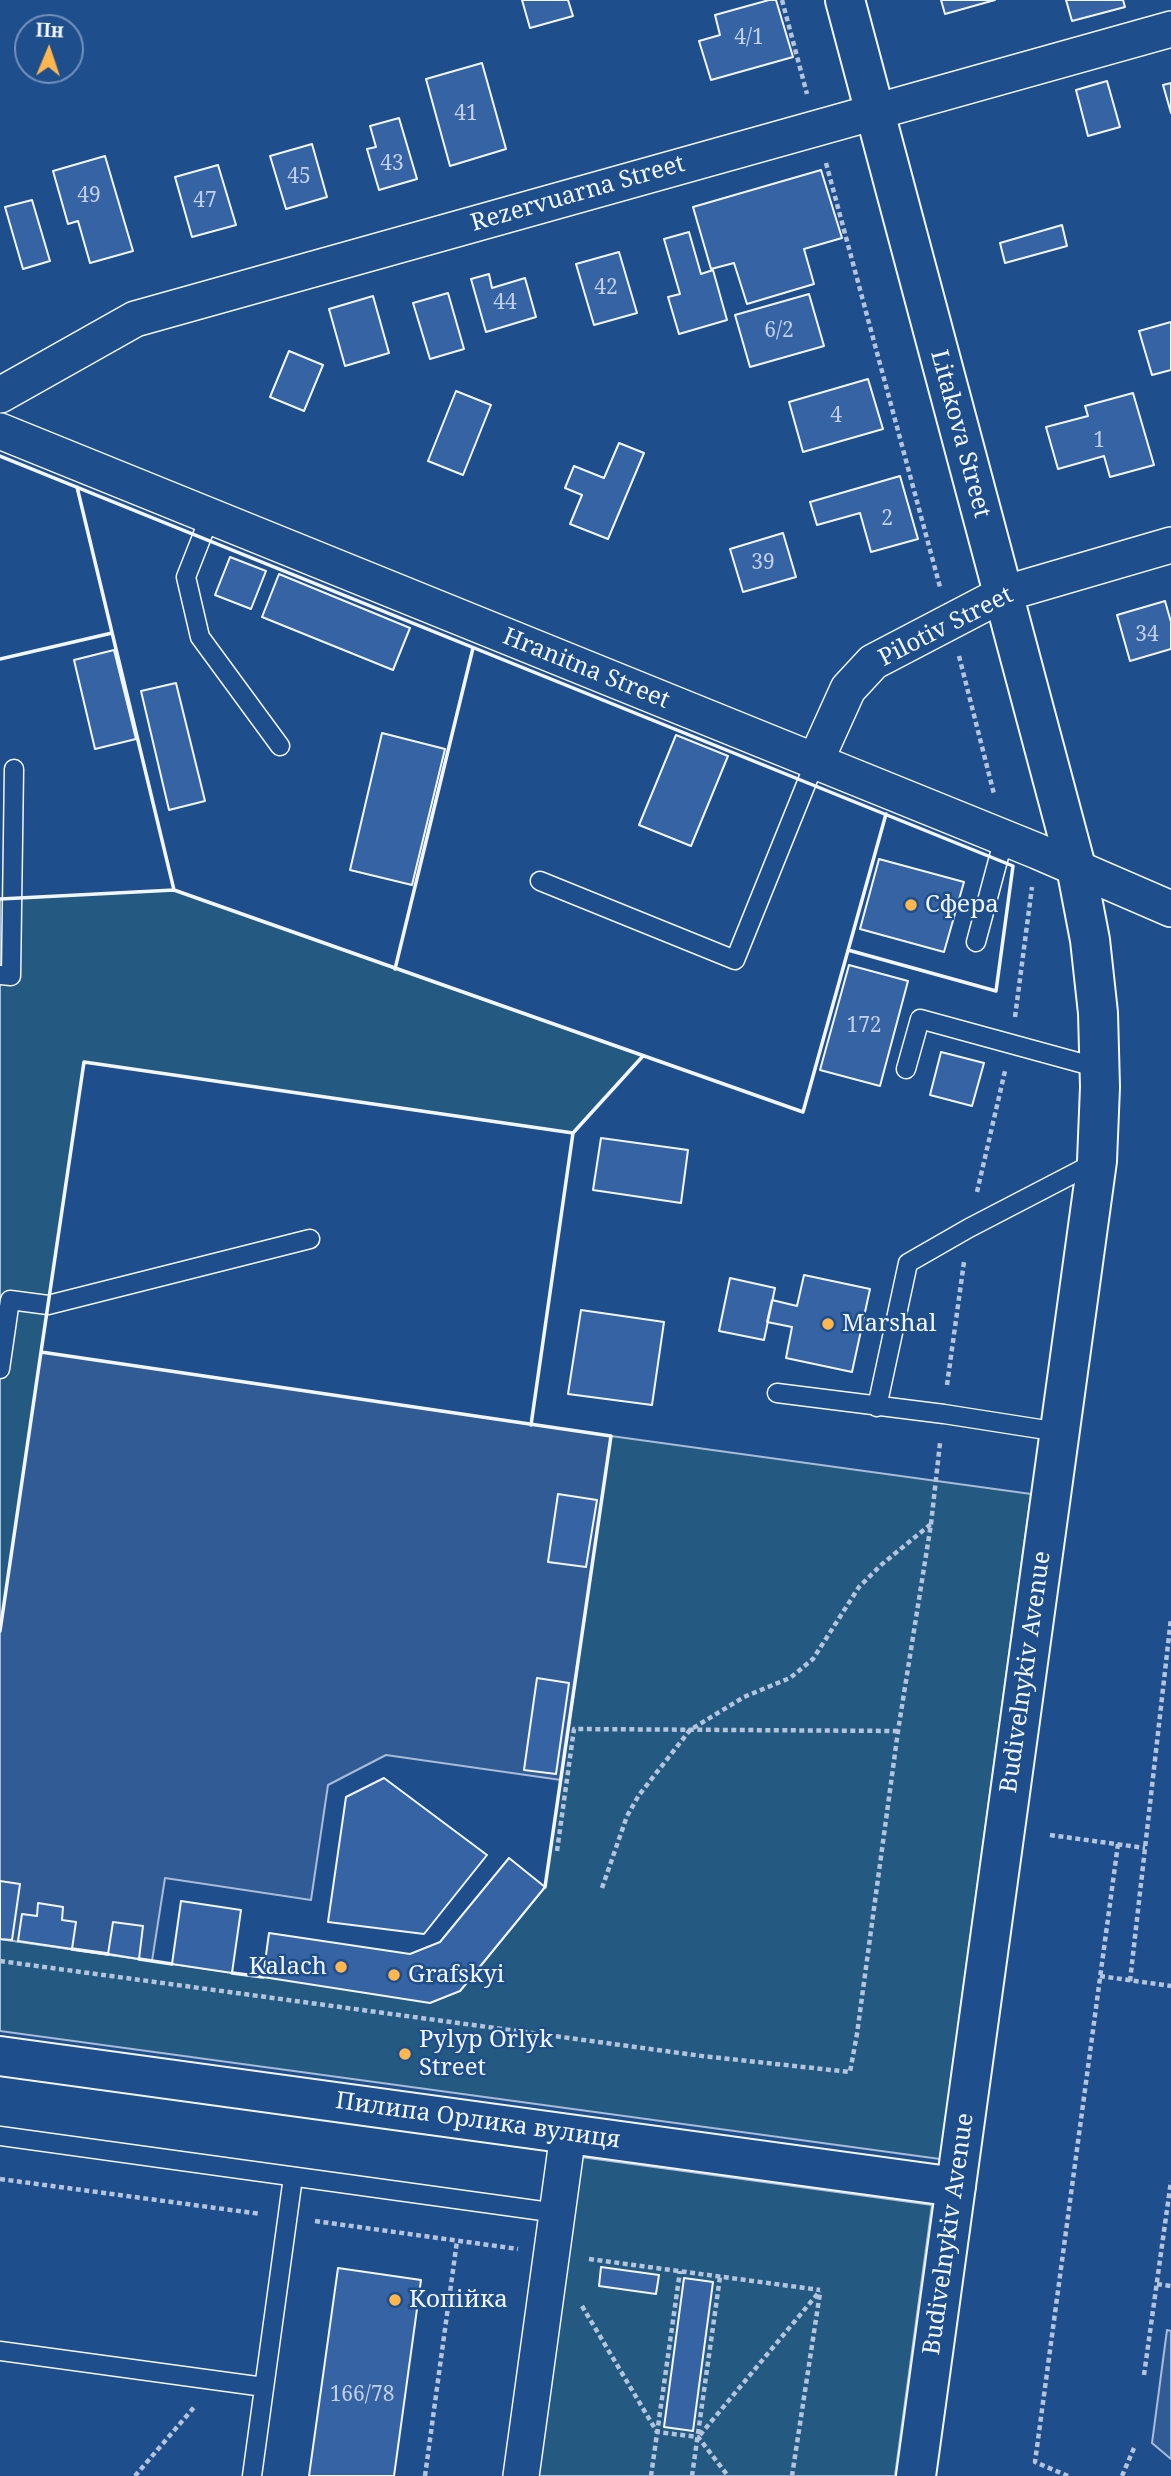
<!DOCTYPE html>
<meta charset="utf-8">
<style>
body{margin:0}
#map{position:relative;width:1171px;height:2476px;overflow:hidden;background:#1f4e8c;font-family:"Noto Serif",serif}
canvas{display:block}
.north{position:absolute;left:14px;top:14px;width:70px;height:70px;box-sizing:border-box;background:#1f4e8c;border:2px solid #7391ba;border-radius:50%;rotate:2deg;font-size:19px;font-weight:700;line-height:28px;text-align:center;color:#f2f6ff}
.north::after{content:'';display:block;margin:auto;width:24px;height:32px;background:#ffb74d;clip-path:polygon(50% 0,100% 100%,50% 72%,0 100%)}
</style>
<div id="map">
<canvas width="1171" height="2476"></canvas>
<div class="north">Пн</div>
</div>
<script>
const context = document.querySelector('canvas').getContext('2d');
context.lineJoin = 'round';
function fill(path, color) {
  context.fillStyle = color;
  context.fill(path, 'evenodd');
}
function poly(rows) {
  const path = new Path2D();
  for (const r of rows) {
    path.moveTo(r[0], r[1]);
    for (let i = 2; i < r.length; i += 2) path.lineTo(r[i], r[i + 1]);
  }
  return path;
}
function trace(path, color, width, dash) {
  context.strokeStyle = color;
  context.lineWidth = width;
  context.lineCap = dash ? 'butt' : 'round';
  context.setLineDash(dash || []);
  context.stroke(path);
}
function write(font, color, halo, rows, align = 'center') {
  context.font = font + ' "Noto Serif",serif';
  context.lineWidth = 5;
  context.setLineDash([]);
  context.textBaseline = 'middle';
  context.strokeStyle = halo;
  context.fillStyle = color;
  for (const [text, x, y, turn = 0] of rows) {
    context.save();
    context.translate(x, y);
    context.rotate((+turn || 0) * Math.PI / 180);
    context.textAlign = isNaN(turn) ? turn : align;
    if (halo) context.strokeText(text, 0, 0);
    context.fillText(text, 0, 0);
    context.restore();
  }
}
const green = poly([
 [174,890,643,1056,573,1133,84,1062,0,1631,0,899,174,890],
 [611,1436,1031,1494,940,2159,0,2031,0,1939,263,1977,460,1991,545,1887,611,1436],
 [581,2157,932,2205,895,2476,537,2476,581,2157]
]);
const parking = poly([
 [41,1352,611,1436,561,1780,386,1755,328,1785,311,1900,165,1878,152,1961,0,1939,0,1631,41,1352],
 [1167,2330,1171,2331,1171,2459,1152,2443,1167,2330]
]);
const building = poly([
 [522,0,568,0,573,16,530,28,522,0],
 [769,0,776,0,793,57,711,80,699,41,720,35,715,15,769,0],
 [941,0,995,0,945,14,941,0],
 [1066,0,1123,0,1125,7,1072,21,1066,0],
 [482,63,506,149,450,166,426,79,482,63],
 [1107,81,1120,127,1088,136,1076,90,1107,81],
 [1171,83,1171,113,1163,85,1171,83],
 [399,118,417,179,379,190,367,149,376,147,370,126,399,118],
 [312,144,327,197,286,209,270,156,312,144],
 [105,156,133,251,90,263,78,221,68,224,53,171,105,156],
 [218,165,236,225,192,237,175,177,218,165],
 [821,170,842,238,804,249,814,284,747,304,734,263,711,269,693,207,821,170],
 [32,200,50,261,23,269,5,207,32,200],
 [1062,225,1067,246,1005,263,1000,243,1062,225],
 [689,232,701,274,713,270,727,320,679,334,668,297,680,294,664,239,689,232],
 [619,252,637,313,594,325,576,264,619,252],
 [489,274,492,288,525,278,536,317,486,332,471,279,489,274],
 [448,293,464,349,430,359,413,303,448,293],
 [809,294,824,346,750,367,735,315,809,294],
 [373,296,389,353,345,366,329,309,373,296],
 [1171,322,1171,370,1152,375,1139,331,1171,322],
 [289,351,323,365,304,411,270,397,289,351],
 [868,379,883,429,803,452,789,402,868,379],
 [456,391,491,405,463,475,428,461,456,391],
 [1133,393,1154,465,1110,477,1104,456,1058,469,1046,427,1088,416,1085,406,1133,393],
 [619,443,644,453,608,539,570,524,582,495,565,488,574,466,604,478,619,443],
 [900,476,918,539,871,552,860,513,817,525,810,502,900,476],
 [783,533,796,577,743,592,730,549,783,533],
 [230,557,266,571,251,609,215,595,230,557],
 [279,574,410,628,393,670,262,617,279,574],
 [1165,601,1171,622,1171,649,1130,661,1117,615,1165,601],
 [114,650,136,739,95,749,74,660,114,650],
 [176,683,205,801,169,810,141,691,176,683],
 [382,733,445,749,412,885,350,870,382,733],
 [676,735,728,756,691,846,639,825,676,735],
 [879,859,964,882,944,952,860,929,879,859],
 [849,965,908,981,880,1086,820,1070,849,965],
 [941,1052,984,1063,972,1106,930,1095,941,1052],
 [601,1138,688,1150,681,1203,593,1190,601,1138],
 [804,1275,870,1289,852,1372,786,1358,792,1327,767,1322,772,1300,797,1306,804,1275],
 [730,1278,775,1288,764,1340,719,1331,730,1278],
 [581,1310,664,1322,652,1405,568,1394,581,1310],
 [558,1494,597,1500,586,1567,548,1562,558,1494],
 [537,1678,569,1683,556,1774,524,1770,537,1678],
 [384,1778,487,1855,424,1934,328,1922,346,1797,384,1778],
 [509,1858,545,1887,460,1991,430,2003,263,1977,269,1933,410,1954,440,1942,509,1858],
 [0,1881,20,1884,12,1940,0,1939,0,1881],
 [181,1901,241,1910,232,1973,172,1964,181,1901],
 [38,1903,63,1907,62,1920,76,1922,72,1949,18,1941,22,1914,37,1916,38,1903],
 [113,1922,143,1926,139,1959,108,1954,113,1922],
 [601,2267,659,2275,656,2294,599,2286,601,2267],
 [338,2268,421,2280,394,2476,309,2476,338,2268],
 [684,2278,713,2282,693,2431,664,2427,684,2278]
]);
const path = poly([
 [782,0,807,94],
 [826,163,940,587],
 [959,656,994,794],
 [1015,1017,1032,887],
 [977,1192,1005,1071],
 [947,1385,964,1262],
 [1050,1835,1145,1848],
 [557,1851,574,1729,898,1731],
 [602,1888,627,1816,639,1795,690,1730,744,1697,790,1678,813,1659,859,1587,881,1565,931,1524],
 [0,1961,702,2056,850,2072,857,2034,898,1731,931,1524,940,1443],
 [1100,1976,1171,1986],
 [1130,1981,1171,1618],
 [0,2179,261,2214],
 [315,2221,518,2249],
 [589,2259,820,2290],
 [1157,2284,1171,2286],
 [582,2306,657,2432,698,2437,728,2476],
 [1144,2375,1171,2181],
 [700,2435,820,2291],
 [135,2476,196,2405],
 [425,2476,457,2241],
 [651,2476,680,2271],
 [692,2476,720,2277],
 [792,2476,820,2293],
 [1068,2476,1035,2462,1118,1844],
 [1122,2476,1134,2448]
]);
const lane = poly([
 [210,516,186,577,200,637,280,746],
 [540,881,735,960,815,762],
 [976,942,1004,838],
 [0,975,11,976,14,769],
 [906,1069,920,1019,1099,1068],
 [0,1369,10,1300,48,1305,310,1239],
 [777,1393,944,1414,1059,1432],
 [877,1407,908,1263,969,1228,1096,1162],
 [0,2136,557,2213],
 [0,2351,264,2387],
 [252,2476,293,2177]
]);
const street = poly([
 [0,395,135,319,1171,29],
 [0,431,1037,851,1171,909],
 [815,762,848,689,873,662,1003,594,1171,545],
 [521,2476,568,2134]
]);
const secondary = poly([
 [845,0,1076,867,1090,940,1098,1013,1100,1087,1097,1161,916,2476],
 [0,2056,956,2187]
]);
const wall = poly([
 [0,456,1013,866,996,991,848,950],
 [77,487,174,890],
 [0,659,112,633],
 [0,899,174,890,803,1112,886,814],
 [395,969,473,648],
 [573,1133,643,1056],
 [41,1352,84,1062,573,1133,531,1425],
 [0,1631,41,1352,611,1436,545,1887],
 [72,1949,108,1954],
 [139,1959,172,1964],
 [232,1973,263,1977]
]);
const markers = [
 [911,905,7,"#ffb74d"],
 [828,1324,7,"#ffb74d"],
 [341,1967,7,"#ffb74d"],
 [394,1975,7,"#ffb74d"],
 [405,2054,7,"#ffb74d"],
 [395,2300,7,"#ffb74d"]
];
const numberNames = [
 ["4/1",749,38],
 ["41",466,114],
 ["43",392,164],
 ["45",299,177],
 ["49",89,196],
 ["47",205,201],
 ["42",606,288],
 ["44",505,303],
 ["6/2",779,331],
 ["4",836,416],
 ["1",1099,441],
 ["2",887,519],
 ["39",763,563],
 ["34",1147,635],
 ["172",864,1026],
 ["166/78",362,2395]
];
const streetNames = [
 ["Rezervuarna Street",578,194,-16],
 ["Litakova Street",960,434,75],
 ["Pilotiv Street",946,627,-27],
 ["Hranitna Street",586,669,22],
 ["Budivelnykiv Avenue",1026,1672,-82],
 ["Пилипа Орлика вулиця",478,2121,8],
 ["Budivelnykiv Avenue",949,2234,-82]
];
const poiNames = [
 ["Сфера",925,905],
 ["Marshal",842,1324],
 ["Kalach",327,1967,"right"],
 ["Grafskyi",408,1975],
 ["Pylyp Orlyk",419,2040],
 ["Street",419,2068],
 ["Копійка",409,2300]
];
fill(green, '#245a82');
trace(green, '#a8bbd7', 2);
fill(parking, '#305b95');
trace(parking, '#a8bbd7', 2);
fill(building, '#3563a3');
trace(building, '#f2f6ff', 2);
trace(lane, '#f2f6ff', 21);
trace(street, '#f2f6ff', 38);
trace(secondary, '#f2f6ff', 42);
trace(path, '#b3c4dc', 4.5, [5, 3.5]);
trace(lane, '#1f4e8c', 18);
trace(street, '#1f4e8c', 35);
trace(secondary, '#1f4e8c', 38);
trace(wall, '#f2f6ff', 3.5);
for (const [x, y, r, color] of markers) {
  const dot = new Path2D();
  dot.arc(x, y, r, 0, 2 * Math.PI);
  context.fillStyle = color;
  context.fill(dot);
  trace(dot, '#1f4e8c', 2.5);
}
write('21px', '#c3d1e8', null, numberNames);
write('24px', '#f2f6ff', '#1f4e8c', streetNames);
write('24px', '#f2f6ff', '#1f4e8c', poiNames, 'left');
</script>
